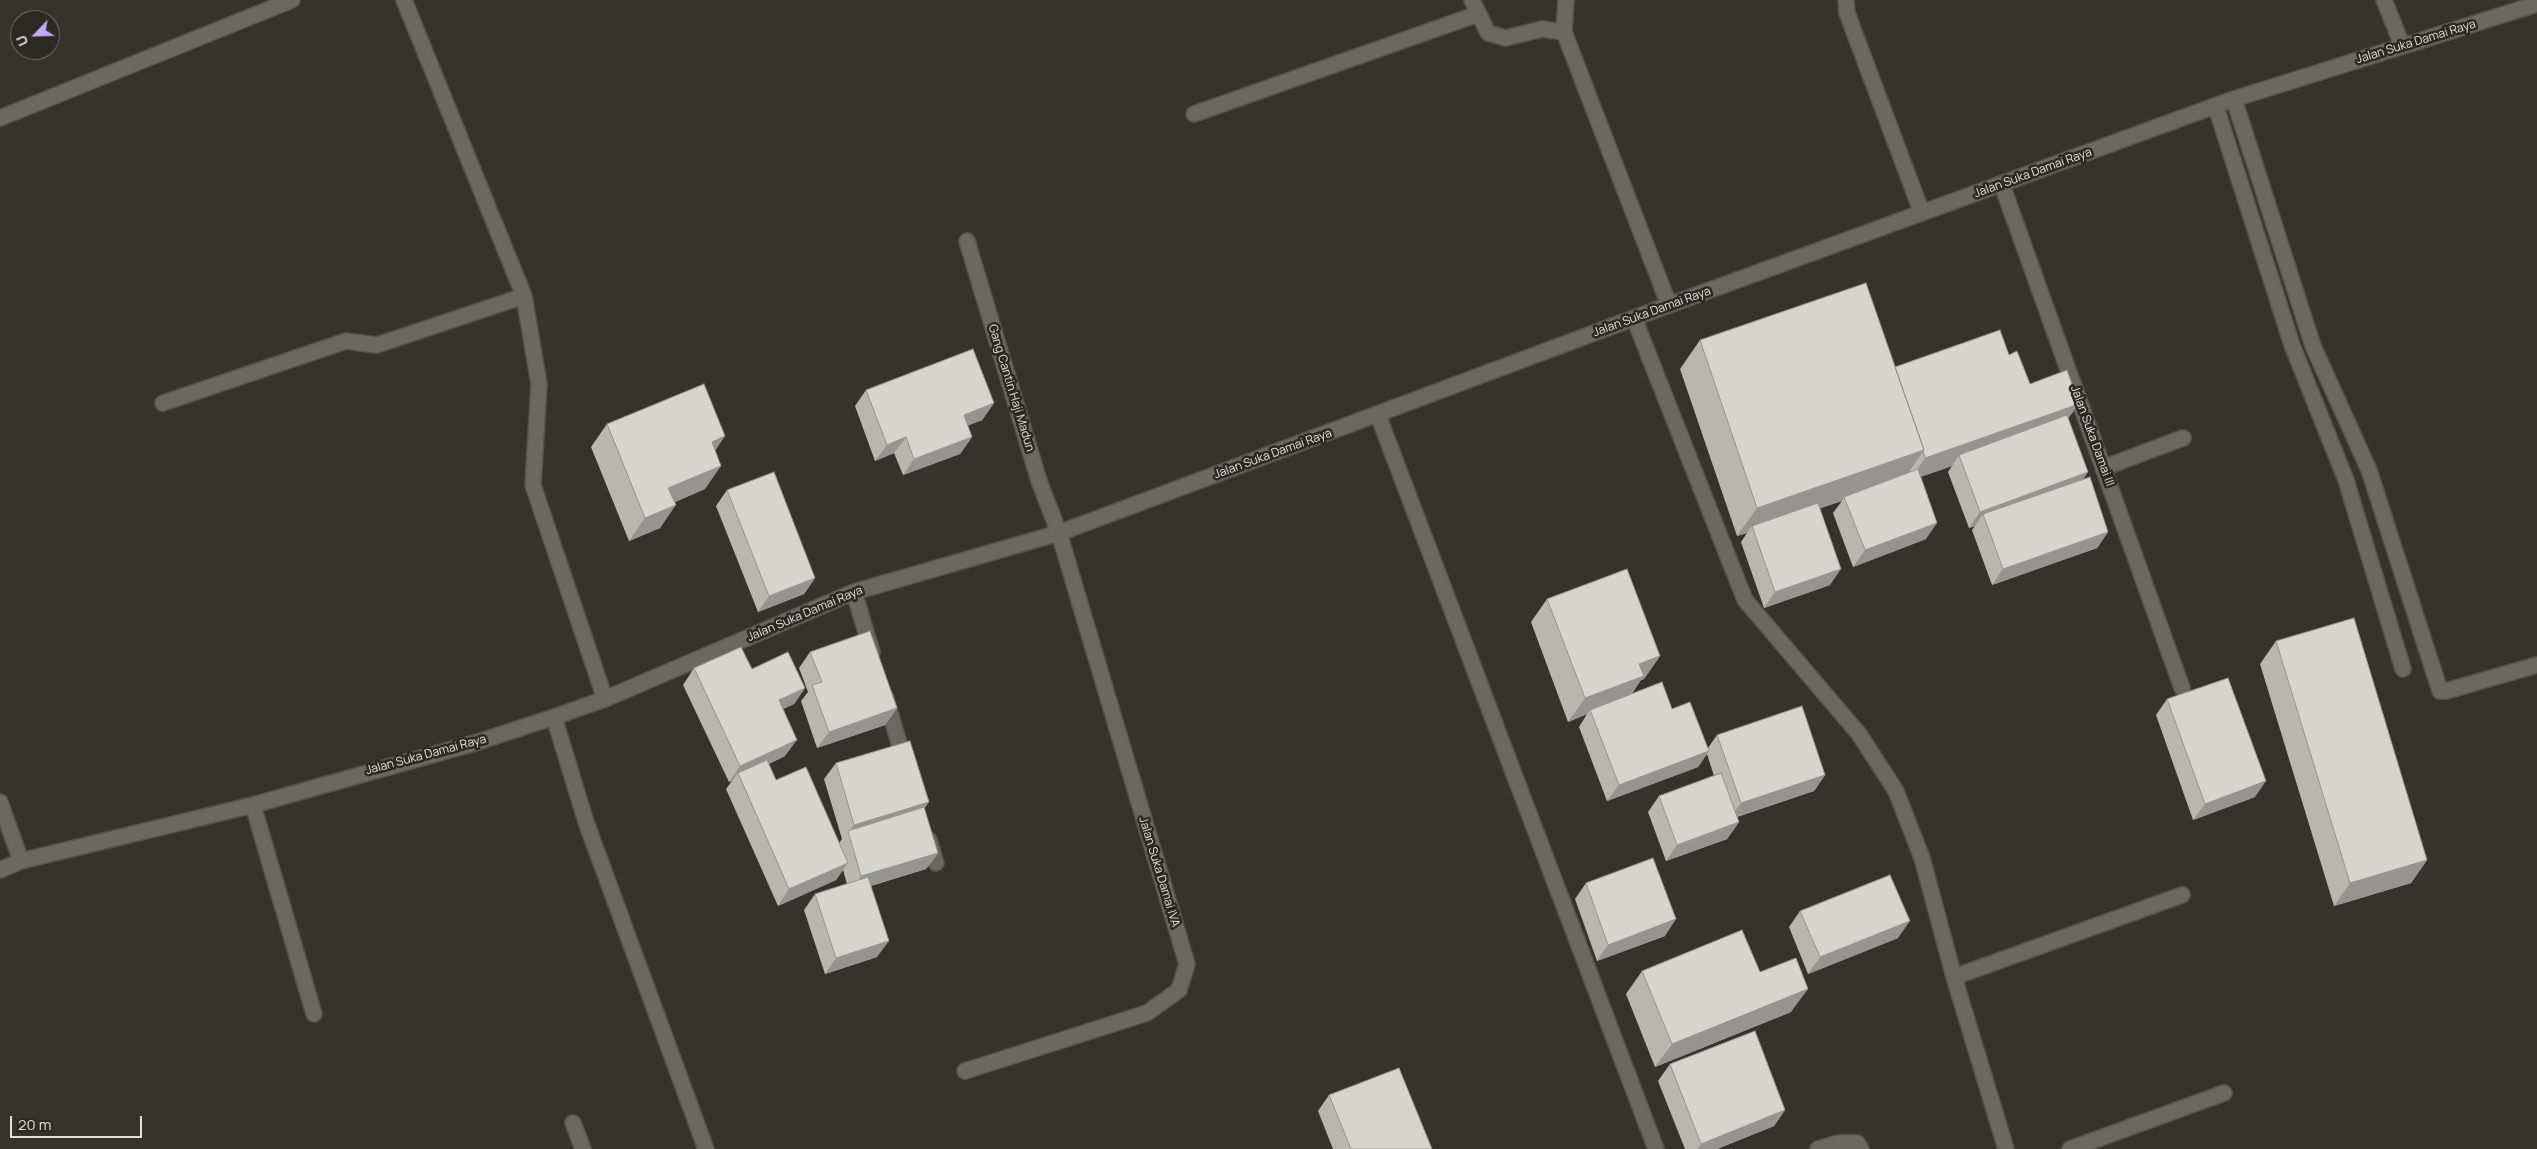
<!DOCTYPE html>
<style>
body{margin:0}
#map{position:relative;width:2537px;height:1149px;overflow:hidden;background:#35332e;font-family:Manrope,sans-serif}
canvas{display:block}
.north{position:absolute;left:10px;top:10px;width:50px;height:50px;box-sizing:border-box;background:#2b2924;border:1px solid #74726e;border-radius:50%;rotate:246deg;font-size:14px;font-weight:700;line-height:20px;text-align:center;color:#e1e0dc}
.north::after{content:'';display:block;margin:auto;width:18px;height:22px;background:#bfa8f4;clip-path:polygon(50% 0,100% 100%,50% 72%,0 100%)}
.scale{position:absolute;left:10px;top:1116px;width:132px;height:22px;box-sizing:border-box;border:2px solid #e1e0dc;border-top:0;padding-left:6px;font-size:15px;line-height:18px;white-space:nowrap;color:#e1e0dc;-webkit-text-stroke:4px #2b2924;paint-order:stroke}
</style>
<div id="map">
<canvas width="2537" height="1149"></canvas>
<div class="north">U</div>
<div class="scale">20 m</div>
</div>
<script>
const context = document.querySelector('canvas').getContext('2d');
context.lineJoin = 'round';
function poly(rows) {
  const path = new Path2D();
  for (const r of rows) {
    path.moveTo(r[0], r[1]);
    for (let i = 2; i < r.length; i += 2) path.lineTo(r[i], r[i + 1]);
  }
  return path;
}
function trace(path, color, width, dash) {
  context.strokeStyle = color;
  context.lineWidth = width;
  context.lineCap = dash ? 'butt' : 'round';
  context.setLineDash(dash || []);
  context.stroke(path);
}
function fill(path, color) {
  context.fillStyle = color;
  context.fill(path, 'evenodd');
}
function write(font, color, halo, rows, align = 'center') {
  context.font = font + ' Manrope,sans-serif';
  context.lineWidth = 5;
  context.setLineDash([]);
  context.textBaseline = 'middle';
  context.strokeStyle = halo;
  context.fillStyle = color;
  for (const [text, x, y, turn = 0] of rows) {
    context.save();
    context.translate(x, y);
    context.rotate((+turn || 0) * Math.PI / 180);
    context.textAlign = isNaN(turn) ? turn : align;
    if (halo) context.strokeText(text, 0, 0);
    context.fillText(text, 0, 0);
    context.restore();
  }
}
const minor = poly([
 [404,0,524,296,539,384,533,485,605,699],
 [1472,0,1488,33,1506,38,1542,29,1564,32],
 [1566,0,1564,32,1669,305],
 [1846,0,1847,13,1922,213],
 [2384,0,2402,45],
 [2234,99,2313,346,2369,470,2440,691,2446,691,2537,665],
 [2216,107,2292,345,2346,480,2403,669],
 [1194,114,1478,14],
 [0,118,292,0],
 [2002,185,2182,688],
 [1634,318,1745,600,1859,734,1896,791,1922,858,1954,977,2006,1149],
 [163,403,346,341,377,345,524,296],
 [1378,415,1656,1149],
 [2103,468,2183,438],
 [854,592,872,652],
 [885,696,905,763],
 [554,717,586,822,706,1149],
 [0,802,21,861],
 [253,805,314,1014],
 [929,840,936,863],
 [0,870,21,861,253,805,478,742,554,717,605,699,854,592,1059,533,1669,305,2234,99,2537,4],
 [1954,977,2182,895],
 [965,1071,1147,1013,1179,990,1187,964,1059,533,1039,481,967,241],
 [573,1123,583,1149],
 [1818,1149,1838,1143,1857,1143,1861,1149],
 [2070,1149,2224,1093]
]);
const wall = poly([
 [1700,340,1895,367,2009,355,2030,384,2068,419,2088,472,2083,479,2108,532,2097,548,1992,585,1972,530,1975,526,1969,528,1948,472,1952,466,1920,477,1926,539,1853,567,1833,513,1842,501,1820,508,1830,585,1764,608,1741,542,1747,533,1737,536,1680,369],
 [866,390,994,403,982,420,967,426,972,437,960,454,903,475,894,453,875,461,855,406],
 [607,424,715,450,705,489,675,502,660,528,629,541,591,447],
 [727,490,815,578,804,594,758,612,716,506],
 [1547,599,1660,656,1644,679,1641,680,1631,695,1672,709,1708,748,1717,735,1825,775,1814,791,1737,817,1739,822,1727,839,1666,861,1648,812,1659,796,1714,776,1707,754,1698,767,1607,801,1579,727,1587,714,1568,722,1531,622],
 [2276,641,2427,860,2411,883,2334,906,2260,664],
 [810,652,897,708,885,725,817,748,801,701,808,692,799,668],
 [694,668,752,669,805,688,794,704,783,709,785,756,769,764,776,780,839,843,842,839,824,779,836,763,924,809,938,853,926,869,871,886,877,957,825,974,804,910,815,894,847,884,843,870,836,880,778,906,726,789,732,781,729,782,683,685],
 [2167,699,2255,797,2193,820,2156,715],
 [1586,883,1665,936,1597,961,1575,899],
 [1800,911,1898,938,1808,974,1789,927],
 [1642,971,1760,972,1791,1012,1655,1067,1626,994],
 [1670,1064,1785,1110,1774,1126,1717,1149,1685,1149,1658,1081],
 [1329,1095,1432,1149,1333,1149,1318,1111]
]);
const shadedWall = poly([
 [994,403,982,420,952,431,964,415],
 [2079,404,2062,427,1959,455,1952,466,1909,481,1925,458],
 [725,436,709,460,712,442],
 [906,437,894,453,875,461,887,445],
 [972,437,960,454,903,475,914,459],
 [1924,450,1904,479,1844,497,1842,501,1754,531,1752,526,1747,533,1737,536,1757,508],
 [721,466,705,489,652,511,668,488],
 [2088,472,2077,488,1983,514,1975,526,1969,528,1980,512],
 [676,505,660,528,629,541,645,518],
 [1937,523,1926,539,1853,567,1865,550],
 [2108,532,2097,548,1992,585,2003,569],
 [1841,569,1830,585,1764,608,1775,592],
 [815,578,804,594,758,612,769,596],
 [1660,656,1644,679,1641,680,1628,699,1590,710,1587,714,1568,722,1585,698,1639,664],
 [805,688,794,704,767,716,779,700],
 [897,708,885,725,817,748,829,732],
 [797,740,785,756,740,777,738,773,732,781,729,782,740,766],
 [1709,751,1698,767,1607,801,1619,785],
 [1825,775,1814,791,1729,819,1741,803],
 [2266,781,2255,797,2193,820,2205,804],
 [929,802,917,819,848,833,854,825],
 [1739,822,1727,839,1666,861,1677,845],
 [938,853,926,869,850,892,861,876],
 [2427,860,2411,883,2334,906,2350,883],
 [848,863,836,880,778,906,789,889],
 [1676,919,1665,936,1597,961,1608,945],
 [1910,921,1898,938,1808,974,1820,957],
 [889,941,877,957,825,974,836,958],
 [1808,989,1791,1012,1655,1067,1672,1044],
 [1785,1110,1774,1126,1717,1149,1697,1149,1701,1144]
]);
const building = poly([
 [1866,283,1924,450,1757,508,1700,340,1866,283],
 [2000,330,2009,355,2017,351,2030,384,2067,370,2079,404,1925,458,1923,451,1924,450,1895,367,2000,330],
 [973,349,994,403,964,415,972,437,914,459,906,437,887,445,866,390,973,349],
 [704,384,725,436,712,442,721,466,668,488,676,505,645,518,607,424,704,384],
 [2067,415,2088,472,1980,512,1959,455,2067,415],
 [1918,469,1937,523,1865,550,1844,497,1918,469],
 [774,472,815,578,769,596,727,490,774,472],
 [2090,477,2108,532,2003,569,1983,514,2090,477],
 [1818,503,1841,569,1775,592,1752,526,1818,503],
 [1627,569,1660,656,1639,664,1644,676,1585,698,1547,599,1627,569],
 [2354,618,2427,860,2350,883,2276,641,2354,618],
 [870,631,897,708,829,732,812,685,822,682,810,652,870,631],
 [741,647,752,669,788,652,805,688,779,700,797,740,740,766,694,668,741,647],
 [2228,678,2266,781,2205,804,2167,699,2228,678],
 [1662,682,1672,709,1690,702,1709,751,1619,785,1590,710,1662,682],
 [1802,706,1825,775,1741,803,1717,735,1802,706],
 [910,741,929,802,854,825,836,763,910,741],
 [767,760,776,780,806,767,848,863,789,889,738,773,767,760],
 [1721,773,1739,822,1677,845,1659,796,1721,773],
 [924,807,938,853,861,876,848,831,924,807],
 [1653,858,1676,919,1608,945,1586,883,1653,858],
 [1890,875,1910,921,1820,957,1800,911,1890,875],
 [868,877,889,941,836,958,815,894,868,877],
 [1742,930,1760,972,1796,958,1808,989,1672,1044,1642,971,1742,930],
 [1755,1031,1785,1110,1701,1144,1670,1064,1755,1031],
 [1399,1068,1432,1149,1351,1149,1329,1095,1399,1068]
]);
const streetNames = [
 ["Jalan Suka Damai Raya",2416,42,-17],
 ["Jalan Suka Damai Raya",2033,173,-20],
 ["Jalan Suka Damai Raya",1652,312,-20],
 ["Gang Cantin Haji Madun",1011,388,73],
 ["Jalan Suka Damai III",2092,436,70],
 ["Jalan Suka Damai Raya",1273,454,-20],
 ["Jalan Suka Damai Raya",805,614,-23],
 ["Jalan Suka Damai Raya",426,755,-15],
 ["Jalan Suka Damai IVA",1159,872,73]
];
trace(minor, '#54524d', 18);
trace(minor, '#6a6862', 15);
fill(wall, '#b9b6b0');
fill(shadedWall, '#969490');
fill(building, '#d7d4cd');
trace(building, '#969490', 1);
write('12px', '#e1e0dc', '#2b2924', streetNames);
</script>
